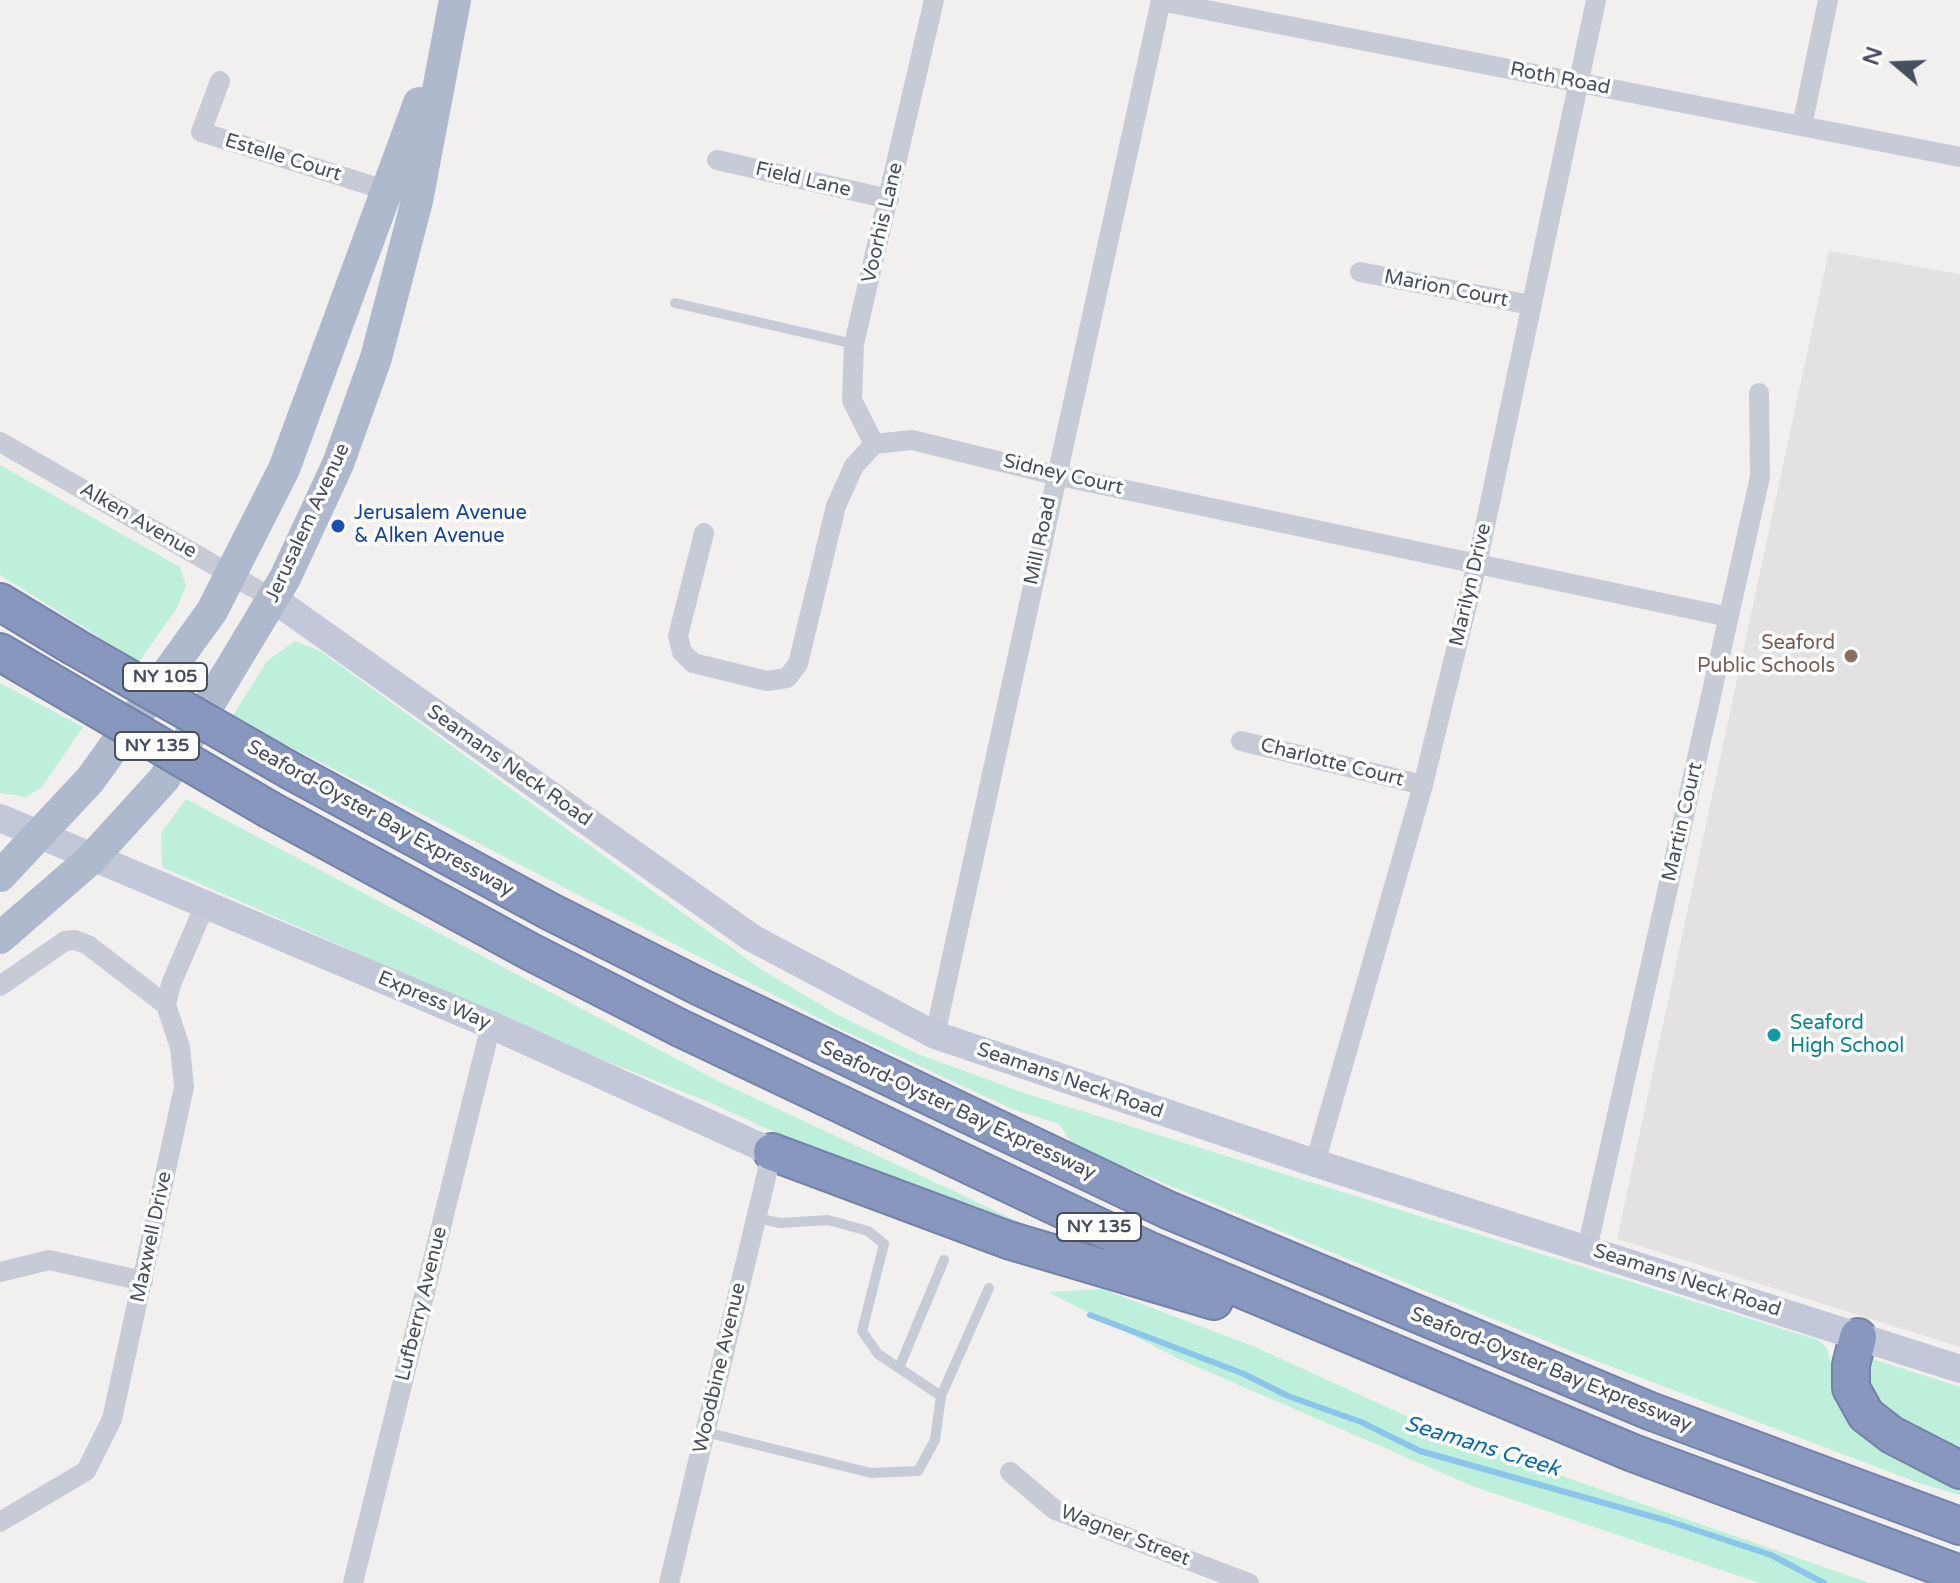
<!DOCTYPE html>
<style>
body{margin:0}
#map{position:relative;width:1960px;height:1583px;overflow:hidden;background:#f2f0ef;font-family:"Varela Round",sans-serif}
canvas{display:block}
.north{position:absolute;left:1856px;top:24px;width:80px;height:80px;-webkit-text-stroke:6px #fff;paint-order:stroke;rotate:289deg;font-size:22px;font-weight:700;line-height:32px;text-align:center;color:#474e5d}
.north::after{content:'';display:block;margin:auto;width:28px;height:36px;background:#474e5d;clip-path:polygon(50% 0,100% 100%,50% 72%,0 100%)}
</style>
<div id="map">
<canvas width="1960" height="1583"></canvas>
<div class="north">N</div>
</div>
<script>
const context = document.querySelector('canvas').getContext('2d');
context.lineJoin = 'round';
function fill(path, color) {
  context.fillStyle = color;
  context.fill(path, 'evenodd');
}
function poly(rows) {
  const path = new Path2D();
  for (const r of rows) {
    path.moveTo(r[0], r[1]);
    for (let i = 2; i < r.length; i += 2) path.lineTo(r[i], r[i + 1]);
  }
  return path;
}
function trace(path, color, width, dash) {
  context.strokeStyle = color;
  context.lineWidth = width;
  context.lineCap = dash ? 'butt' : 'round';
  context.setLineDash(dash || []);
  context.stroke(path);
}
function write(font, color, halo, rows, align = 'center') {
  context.font = font + ' "Varela Round",sans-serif';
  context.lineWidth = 7;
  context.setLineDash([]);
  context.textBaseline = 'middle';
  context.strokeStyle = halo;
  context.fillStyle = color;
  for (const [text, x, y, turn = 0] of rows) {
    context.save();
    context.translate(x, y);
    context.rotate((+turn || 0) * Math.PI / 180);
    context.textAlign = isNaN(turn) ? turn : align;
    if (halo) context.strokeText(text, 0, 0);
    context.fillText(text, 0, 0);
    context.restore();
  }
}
const education = poly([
 [1829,251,1960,274,1960,1347,1617,1239]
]);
const green = poly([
 [0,465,180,567,186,586,177,608,139,662,0,575],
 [295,641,320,651,762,970,838,1015,918,1054,1027,1094,1818,1340,1827,1348,1839,1396,1960,1479,1960,1495,1919,1483,1578,1354,1074,1146,1059,1124,1012,1109,838,1028,232,717,267,661],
 [0,683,83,727,42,787,26,797,0,793],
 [186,799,718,1081,1056,1239,785,1148,772,1131,711,1103,573,1048,162,867,161,833],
 [1102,1289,1255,1347,1461,1441,1870,1583,1760,1583,1475,1487,1181,1360,1048,1292],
 [1873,1359,1960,1387,1960,1457,1878,1418,1855,1368,1863,1360]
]);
const stream = poly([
 [1090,1315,1244,1374,1288,1396,1361,1422,1420,1451,1668,1521,1771,1555,1824,1583]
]);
const lane = poly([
 [675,303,854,344],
 [899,1368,944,1260],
 [941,1396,989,1288],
 [705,1432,871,1473,918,1471,935,1440,941,1396,878,1354,862,1331,884,1244,868,1231,828,1220,780,1223,756,1218]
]);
const street = poly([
 [1160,1,1960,157],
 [220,81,201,132,398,194],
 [1802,126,1828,0],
 [717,160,889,199],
 [1360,272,1531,305],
 [0,442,275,600],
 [874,444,852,400,854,344,934,0],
 [704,533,678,636,682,652,693,663,767,681,787,678,798,664,836,506,854,466,874,444,912,440,1055,475,1729,617],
 [1241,741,1423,785],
 [0,986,65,941,75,940,88,945,166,1005],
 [935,1035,1161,0],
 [1315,1163,1423,785,1477,564,1596,0],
 [1587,1249,1760,477,1759,393],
 [0,1272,49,1260,143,1281],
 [1010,1472,1055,1510,1249,1583],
 [0,1522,86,1471,112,1419,184,1087,180,1047,166,1005,171,984,205,905],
 [353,1583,491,1025],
 [669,1583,772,1152]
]);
const secondary = poly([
 [275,600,752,938,935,1035,1315,1163,1960,1369],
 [0,818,491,1025,772,1152]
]);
const primary = poly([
 [0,876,90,780,212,611,284,469,419,103],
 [0,938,91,859,164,779,285,578,338,464,376,358,417,201,455,0]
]);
const highway = poly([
 [0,602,73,646],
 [0,652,46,679],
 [291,771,551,912,700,987,1168,1210,1650,1411,1960,1526],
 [270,810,531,952,680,1028,1150,1251,1633,1453,1960,1574],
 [772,1152,1008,1240,1214,1301],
 [1858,1337,1851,1365,1851,1388,1866,1415,1892,1435,1960,1470]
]);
const highwayBridge = poly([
 [73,646,291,771],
 [46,679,270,810]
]);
const markers = [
 [338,526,8,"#1a4fb4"],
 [1851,656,8,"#8d6e63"],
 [1774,1035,8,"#0f9aa8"]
];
const shields = [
 [165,677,84],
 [157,746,84],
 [1099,1227,84]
];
const shieldNames = [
 ["NY 105",165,677],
 ["NY 135",157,746],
 ["NY 135",1099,1227]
];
const streetNames = [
 ["Roth Road",1560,79,11],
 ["Estelle Court",283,158,17],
 ["Field Lane",803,180,13],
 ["Voorhis Lane",883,223,-77],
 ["Marion Court",1446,289,11],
 ["Sidney Court",1063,475,13],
 ["Alken Avenue",138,521,30],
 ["Jerusalem Avenue",308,523,-65],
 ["Mill Road",1041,541,-78],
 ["Marilyn Drive",1471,585,-77],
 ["Charlotte Court",1332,763,14],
 ["Seamans Neck Road",509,766,35],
 ["Seaford-Oyster Bay Expressway",380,819,29],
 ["Martin Court",1683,822,-77],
 ["Express Way",434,1001,23],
 ["Seamans Neck Road",1070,1081,19],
 ["Seaford-Oyster Bay Expressway",958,1111,25],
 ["Maxwell Drive",152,1237,-78],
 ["Seamans Neck Road",1687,1281,18],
 ["Lufberry Avenue",422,1304,-76],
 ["Woodbine Avenue",720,1368,-77],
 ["Seaford-Oyster Bay Expressway",1551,1370,22],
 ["Wagner Street",1125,1536,21]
];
const transitNames = [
 ["Jerusalem Avenue",354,514],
 ["& Alken Avenue",354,537]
];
const educationNames = [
 ["Seaford",1835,644],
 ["Public Schools",1835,667]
];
const cultureNames = [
 ["Seaford",1790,1024],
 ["High School",1790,1047]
];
const waterNames = [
 ["Seamans Creek",1482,1447,17]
];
fill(education, '#e3e1e1');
fill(green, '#beefda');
trace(stream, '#8cc5eb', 6);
trace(highway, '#7382a9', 40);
trace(lane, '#c6cbd6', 10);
trace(street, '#c6cbd6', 20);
trace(secondary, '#c2c8d8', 28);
trace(primary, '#afb9ce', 32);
trace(highway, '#8797be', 36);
trace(highwayBridge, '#7382a9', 40, []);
trace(highwayBridge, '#8797be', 36);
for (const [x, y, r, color] of markers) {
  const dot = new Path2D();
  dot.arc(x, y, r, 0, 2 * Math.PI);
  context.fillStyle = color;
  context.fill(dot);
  trace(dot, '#fff', 3);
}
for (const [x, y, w] of shields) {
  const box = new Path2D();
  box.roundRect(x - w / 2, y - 14, w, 28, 6);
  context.fillStyle = '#fff';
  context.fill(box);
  trace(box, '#474e5d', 2);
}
write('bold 18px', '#474e5d', null, shieldNames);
write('20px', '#474e5d', '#fff', streetNames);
write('20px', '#164399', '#fff', transitNames, 'left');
write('20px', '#785e54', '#fff', educationNames, 'right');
write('20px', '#0d838f', '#fff', cultureNames, 'left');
write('italic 22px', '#0d6ba9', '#fff', waterNames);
</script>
